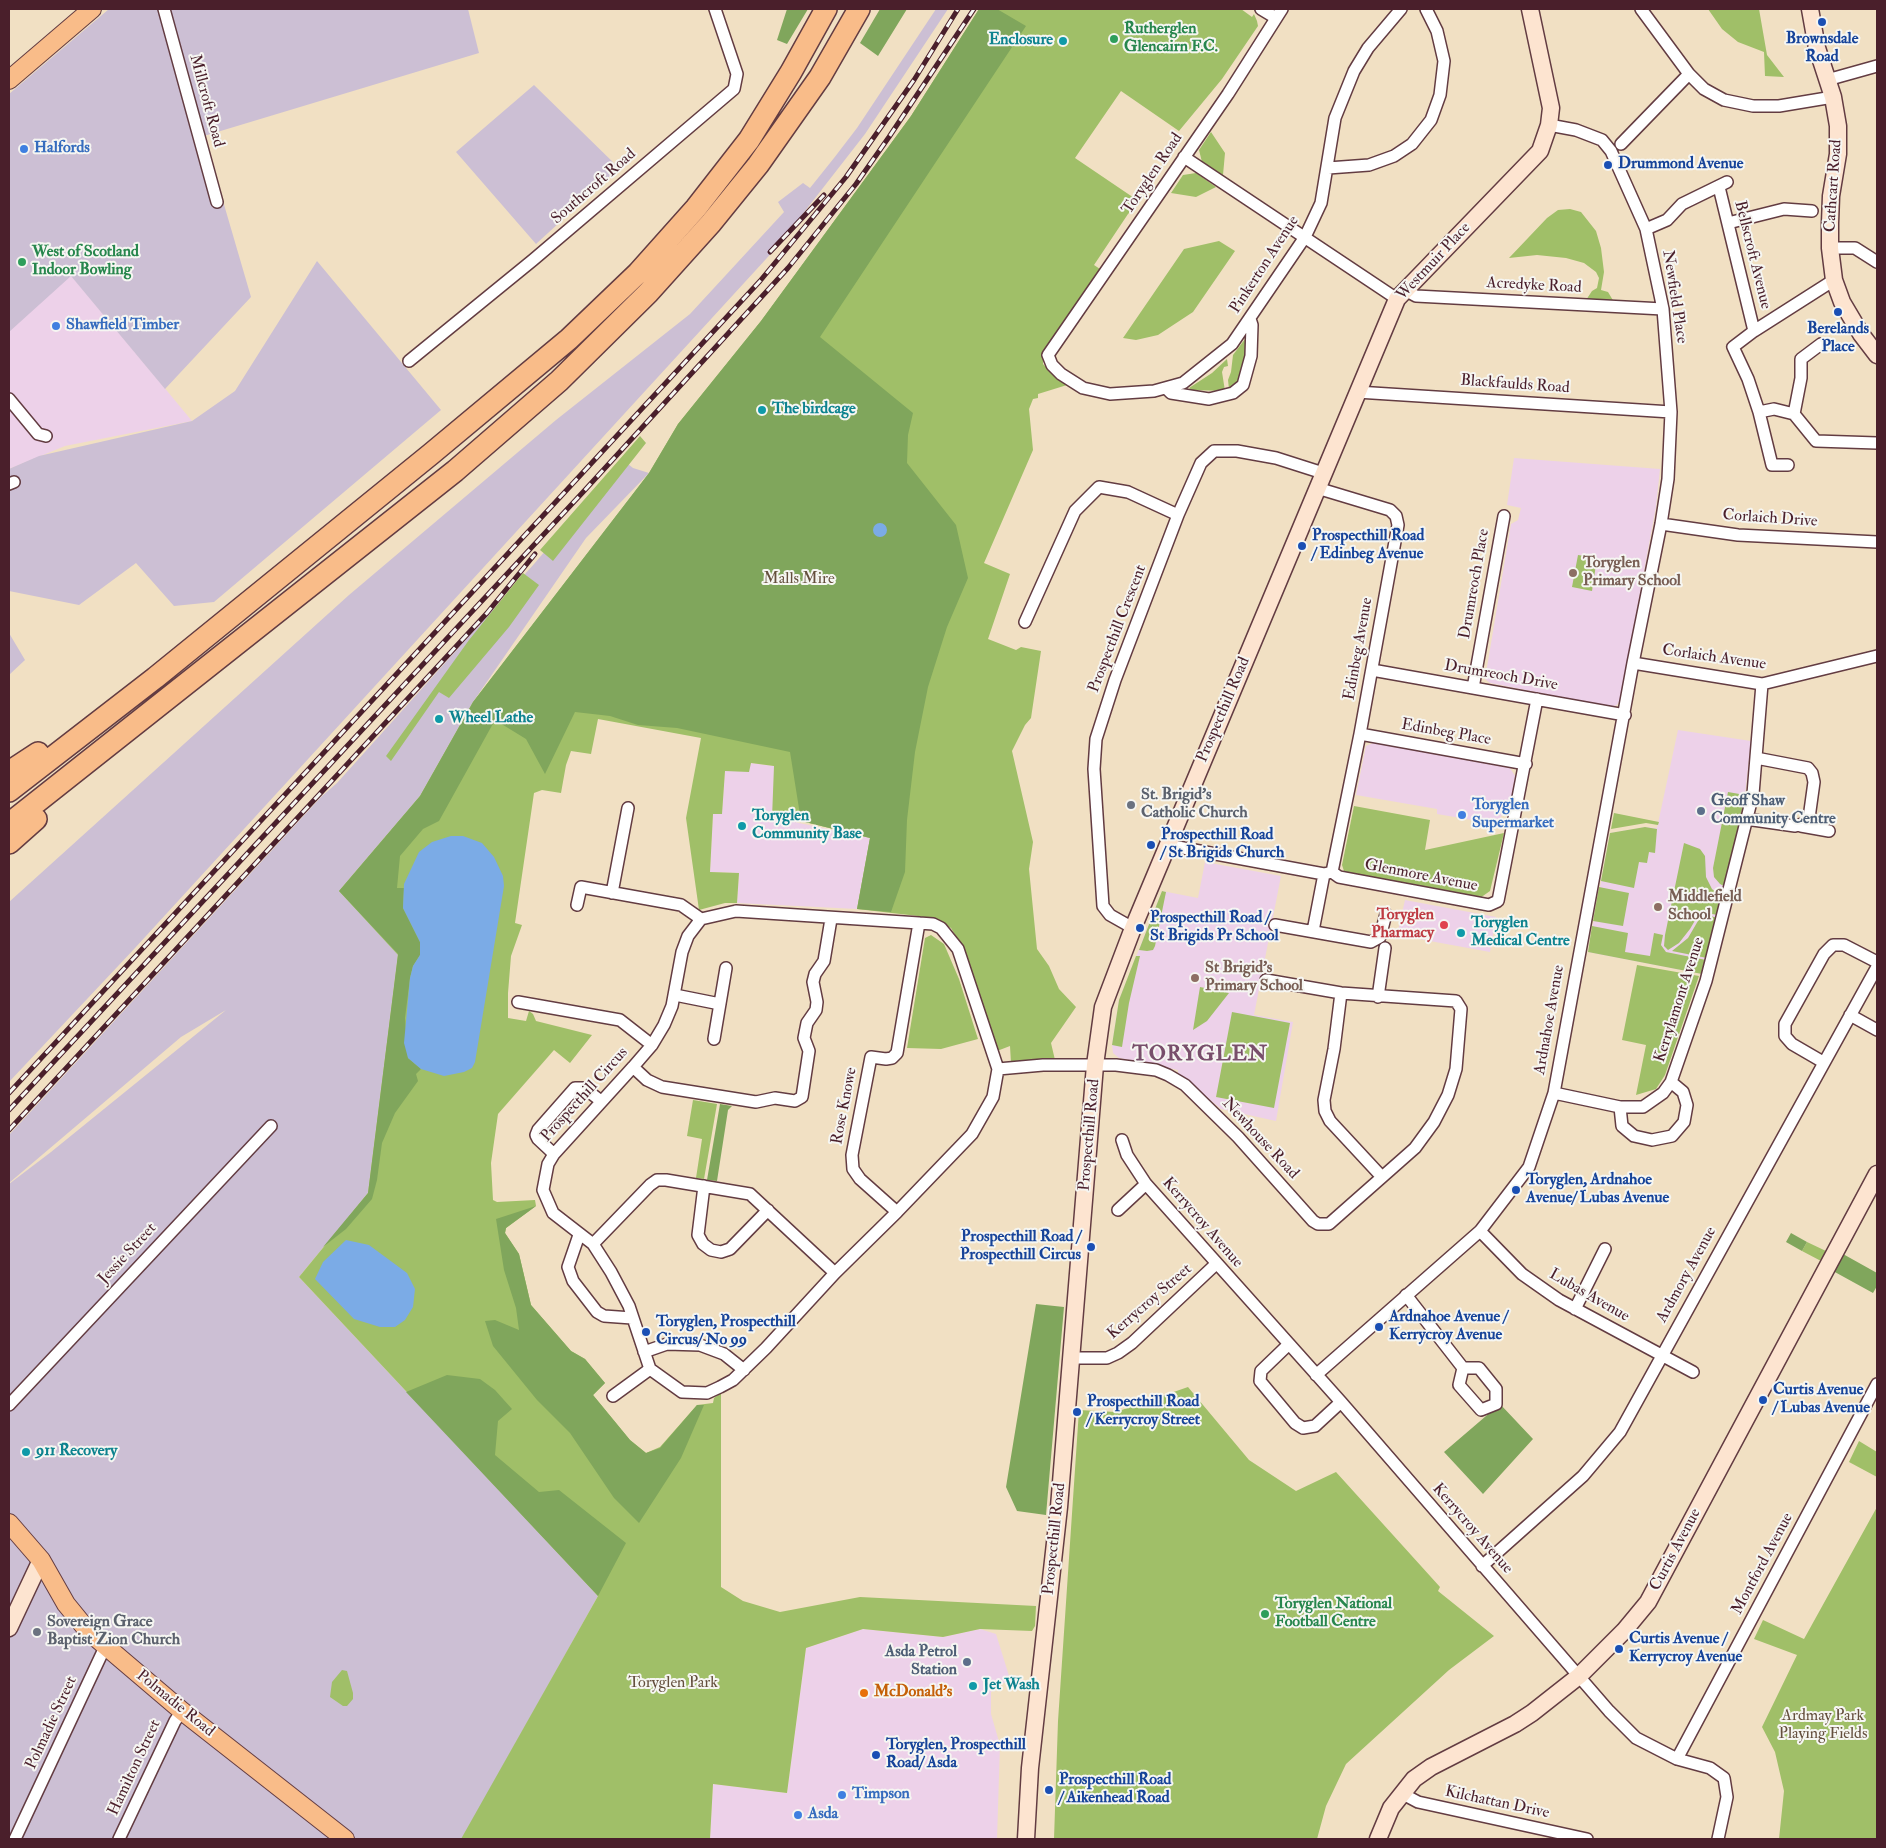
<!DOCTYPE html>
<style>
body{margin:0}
#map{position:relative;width:1886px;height:1848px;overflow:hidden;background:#f1e0c3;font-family:"IM FELL Double Pica",serif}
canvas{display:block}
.frame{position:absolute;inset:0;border:10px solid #4a1f2b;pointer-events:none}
</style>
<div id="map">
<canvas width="1886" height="1848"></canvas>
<div class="frame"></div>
</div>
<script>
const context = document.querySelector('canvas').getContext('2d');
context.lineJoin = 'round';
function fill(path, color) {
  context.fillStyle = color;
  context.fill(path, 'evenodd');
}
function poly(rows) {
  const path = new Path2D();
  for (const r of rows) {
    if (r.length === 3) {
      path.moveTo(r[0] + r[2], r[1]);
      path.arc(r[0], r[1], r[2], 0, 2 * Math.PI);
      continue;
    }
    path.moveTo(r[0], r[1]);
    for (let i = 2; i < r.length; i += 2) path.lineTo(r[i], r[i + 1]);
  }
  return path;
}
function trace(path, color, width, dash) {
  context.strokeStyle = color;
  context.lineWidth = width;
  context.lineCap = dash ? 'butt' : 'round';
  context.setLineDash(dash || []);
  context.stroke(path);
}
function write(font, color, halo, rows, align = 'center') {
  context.font = font + ' "IM FELL Double Pica",serif';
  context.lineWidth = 4;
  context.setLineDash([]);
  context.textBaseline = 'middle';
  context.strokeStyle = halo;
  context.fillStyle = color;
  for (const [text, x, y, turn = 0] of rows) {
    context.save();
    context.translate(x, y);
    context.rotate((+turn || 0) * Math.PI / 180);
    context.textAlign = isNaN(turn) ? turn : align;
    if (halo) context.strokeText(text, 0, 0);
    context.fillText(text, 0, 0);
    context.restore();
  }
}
const built = poly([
 [9,94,52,252,192,421,65,446,9,469],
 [1514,458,1660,469,1656,507,1620,700,1617,705,1611,707,1490,683,1485,679,1511,524,1518,520,1521,508,1507,505],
 [1678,730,1751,741,1745,795,1726,887,1702,974,1588,952,1610,833,1645,827,1657,828],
 [1373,743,1510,768,1515,776,1511,801,1496,824,1437,814,1437,809,1356,795,1366,746],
 [750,763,774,766,790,821,870,838,857,909,737,903,739,873,710,872,713,813,722,813,725,770],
 [1205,862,1281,876,1254,1015,1293,1022,1276,1121,1221,1109,1178,1073,1178,1070,1119,1058,1113,1053,1112,1045,1119,1000,1162,891,1198,898],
 [1405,900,1496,917,1490,952,1397,935],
 [863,1629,943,1637,980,1629,996,1634,1010,1679,991,1692,991,1714,1000,1745,997,1839,710,1839,713,1784,787,1793,806,1648]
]);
const industrial = poly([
 [109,9,468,9,479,53,204,136,251,297,165,389,71,276,9,332,9,94],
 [936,9,948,9,865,134,777,247,135,948,9,1082,9,902,349,595,556,420,690,314,784,212,778,202,803,183,810,188,834,158,857,128],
 [534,85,619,168,536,244,456,152],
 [317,261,441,410,214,602,174,606,136,563,79,605,9,591,9,469,39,456,192,421,235,391],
 [623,460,633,468,649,473,586,538,473,702,420,796,339,891,398,954,368,1193,299,1277,598,1596,462,1839,9,1839,9,1184,51,1152,226,1010,181,1037,9,1183,9,1135,321,797,337,783,534,564],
 [9,633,25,660,9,675]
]);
const green = poly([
 [979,9,1241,9,1252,17,1254,14,1257,21,1258,26,1222,79,1179,131,1121,91,1075,158,1140,202,1128,214,1094,265,1100,269,1043,355,1043,364,1057,379,1067,385,1038,394,1038,398,1033,399,1029,409,1033,450,984,563,1010,574,988,639,1016,650,1021,647,1041,651,1031,718,1025,725,1012,751,1033,842,1029,869,1037,949,1049,966,1059,989,1076,1007,1051,1043,1055,1060,1011,1063,1010,1046,997,1051,960,943,951,928,938,921,918,916,857,909,870,838,801,821,772,818,774,766,751,763,749,772,725,771,722,814,713,814,710,872,739,873,737,903,725,903,699,910,686,818,701,738,598,719,591,754,571,751,566,765,561,793,542,790,534,793,515,923,522,925,511,956,508,993,508,1018,526,1021,529,1011,533,1014,536,1021,592,1035,570,1063,554,1050,498,1114,491,1163,493,1200,497,1202,535,1200,536,1206,506,1228,505,1233,519,1254,531,1305,571,1351,585,1359,605,1383,593,1395,630,1440,646,1453,660,1447,697,1405,713,1403,714,1398,721,1393,721,1587,743,1601,780,1612,860,1597,1036,1606,1035,1626,1032,1631,980,1629,943,1637,863,1629,806,1648,787,1793,713,1784,710,1839,461,1839,598,1596,299,1277,368,1193,398,955,339,891,420,796,473,702,649,473,678,424,761,321,911,116],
 [1708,9,1759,9,1767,55,1784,77,1765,76,1764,52,1738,42,1722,29],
 [1211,132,1225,153,1223,175,1202,162,1199,150],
 [1196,173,1216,187,1196,197,1171,193,1183,175],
 [1570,209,1581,212,1596,231,1601,248,1604,272,1601,290,1608,292,1614,302,1586,300,1592,291,1597,288,1599,278,1596,272,1584,263,1566,258,1537,255,1509,258,1547,218,1558,210],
 [1219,241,1235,251,1193,312,1158,335,1136,340,1123,338,1184,249],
 [1245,339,1248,341,1243,376,1229,389,1228,380,1231,372,1233,355],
 [1227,359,1228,366,1224,367,1222,372,1225,391,1192,390,1189,388,1212,373],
 [640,436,646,443,553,561,540,550],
 [1578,555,1597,558,1592,591,1572,587],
 [523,573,539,585,509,627,449,698,439,692,391,761,386,756,469,640],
 [1728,792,1745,795,1726,887,1720,884,1714,877,1713,868],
 [1354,806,1430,820,1425,850,1504,833,1490,891,1480,898,1345,874,1342,865],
 [1614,813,1659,822,1658,825,1646,823,1611,829],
 [1645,827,1657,829,1655,853,1649,852,1647,863,1639,862,1634,888,1601,881,1610,833],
 [1684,843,1700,849,1705,856,1706,877,1712,889,1723,898,1718,915,1700,912,1690,929,1679,943,1668,950,1664,946,1665,935],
 [1599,887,1629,893,1623,926,1593,921],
 [1162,891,1166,892,1155,946,1153,950,1147,951,1139,950],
 [1702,914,1718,918,1707,958,1672,951,1688,938],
 [1592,926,1628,933,1625,952,1650,956,1654,933,1663,935,1661,945,1666,952,1706,960,1702,974,1588,952],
 [931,935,944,944,959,979,978,1039,941,1049,907,1048,925,938],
 [1136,956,1140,956,1129,1003,1122,1047,1112,1045,1119,1000],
 [1637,965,1699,976,1665,1075,1656,1089,1636,1095,1646,1045,1622,1040],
 [1200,987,1229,993,1207,1021,1193,1030],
 [1232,1012,1290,1023,1274,1108,1216,1097],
 [693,1100,717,1104,704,1179,696,1178,702,1139,687,1136],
 [1807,1242,1826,1251,1821,1261,1802,1251],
 [1188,1387,1249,1460,1296,1491,1336,1472,1440,1587,1438,1591,1494,1636,1449,1670,1346,1764,1326,1806,1317,1839,1054,1839,1058,1721,1079,1410,1116,1412],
 [1859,1441,1877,1452,1877,1477,1849,1462],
 [1877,1507,1877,1839,1779,1839,1784,1791,1775,1752,1762,1727,1797,1655,1754,1639,1763,1620,1804,1639],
 [342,1670,347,1671,353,1693,353,1699,347,1706,343,1706,330,1697,332,1682]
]);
const forest = poly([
 [787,9,808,9,787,44,777,40],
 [880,9,907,9,878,56,860,43],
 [979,9,997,9,1026,26,820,337,913,413,908,435,907,463,956,525,968,578,947,627,928,687,915,752,907,820,905,872,891,912,857,909,870,838,801,821,790,752,677,728,638,725,610,716,575,712,545,774,526,739,495,720,439,821,423,829,400,856,397,888,404,888,403,908,420,942,420,955,413,966,410,978,405,1018,408,1058,421,1069,416,1074,418,1081,395,1113,382,1143,377,1180,372,1199,346,1229,323,1247,368,1193,398,954,339,891,420,796,473,702,649,473,678,424,761,321,911,116],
 [720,1104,732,1106,728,1110,717,1181,707,1180],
 [536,1206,506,1228,505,1233,519,1254,531,1305,571,1351,585,1359,605,1383,593,1395,630,1440,646,1453,660,1448,697,1405,704,1405,681,1458,639,1523,614,1498,570,1433,537,1400,493,1346,485,1321,495,1320,519,1330,516,1308,504,1270,496,1219],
 [1791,1233,1807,1242,1802,1251,1786,1242],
 [1843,1254,1877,1273,1877,1286,1873,1293,1833,1271],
 [1036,1304,1064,1307,1046,1515,1017,1511,1006,1487],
 [447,1375,480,1379,495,1390,512,1409,498,1421,495,1455,539,1492,559,1490,626,1543,598,1596,406,1392],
 [1500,1404,1533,1439,1483,1494,1444,1452]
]);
const water = poly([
 [880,530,7],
 [451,836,463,836,482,843,494,857,503,876,504,886,475,1062,472,1068,464,1072,444,1076,421,1069,408,1058,404,1043,410,978,413,966,420,955,420,942,403,908,404,884,419,852,432,842],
 [346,1240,369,1245,407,1273,415,1289,413,1307,405,1320,395,1327,380,1327,354,1319,315,1279,323,1262]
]);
const street = poly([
 [164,9,217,202],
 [1261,9,1276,18],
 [1282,9,1228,94,1048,355,1052,365,1061,374,1083,388,1110,394,1154,391,1183,383,1232,344,1305,237,1321,203,1335,118,1354,71,1368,48,1401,9],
 [1641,9,1689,74,1704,89,1724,100,1753,106,1779,106,1833,97],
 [1827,80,1877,66],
 [1621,144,1689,74],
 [1184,157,1397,299],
 [1328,168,1369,165,1394,156,1412,144,1431,120,1440,95,1444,61,1437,31,1426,9],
 [1719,187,1754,331],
 [1728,223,1784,209,1812,211],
 [1646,229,1667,220,1682,204,1727,182],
 [1830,248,1855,248,1877,262],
 [1834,280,1754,331,1733,347,1748,379,1759,412,1774,409,1794,414,1816,441,1877,443],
 [1405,290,1416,296,1663,309],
 [409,361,533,260,734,89,737,74,715,9],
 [1166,388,1171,393,1209,399,1233,393,1243,385,1251,356,1252,325,1250,319],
 [1357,392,1671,412],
 [9,399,38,434,46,436],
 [1759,412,1772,465,1788,465],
 [1794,414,1801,378,1801,359,1821,344],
 [9,484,14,482],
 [1317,488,1390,510,1396,516,1398,525,1360,734,1332,872],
 [1661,524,1738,535,1877,542],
 [1025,622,1075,511,1099,487,1128,492,1178,515],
 [1633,663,1762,684,1877,656],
 [1372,670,1625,715],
 [1473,688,1504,516],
 [1360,734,1526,764],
 [1746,819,1795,826,1806,823,1809,818,1814,782,1812,773,1808,768,1756,758],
 [1801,826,1829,831],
 [1167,845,1313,872,1324,874,1332,872],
 [1332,872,1339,877,1489,905,1498,901,1537,699],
 [612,893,628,808],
 [577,905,581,887,681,905,701,919],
 [736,911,919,923,933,924,941,928,958,949,998,1069,993,1097,972,1134,897,1212,835,1273,766,1348,733,1380,720,1387,707,1393,682,1392,650,1369,629,1306,611,1272,593,1244,553,1213,543,1190,548,1164,554,1154,633,1067,652,1045,664,1025,672,1006,682,952,688,936,701,919,736,911],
 [1275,925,1371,942,1380,937,1386,914],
 [1133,928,1110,915,1103,906,1094,769,1096,739,1115,680,1178,515,1201,463,1214,451,1237,451,1276,458,1323,473],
 [1313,931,1324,874],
 [1341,993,1334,1049,1324,1100,1325,1111,1330,1121,1382,1177],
 [675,995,720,1004],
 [1378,997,1385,948],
 [518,1002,620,1020,652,1045],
 [1850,1015,1877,1030],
 [714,1039,726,968],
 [1823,1062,1792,1044,1785,1036,1785,1024,1824,954,1833,945,1844,945,1877,962],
 [633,1067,647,1080,662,1087,756,1102,775,1098,795,1101,802,1097,809,1051,804,1038,807,1023,816,1010,817,1002,813,982,815,974,824,961,831,919],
 [998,1069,1043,1065,1116,1065,1156,1070,1168,1075,1185,1085,1238,1137,1313,1221,1318,1224,1329,1224,1415,1148,1434,1122,1448,1095,1456,1069,1461,1009,1456,1001,1341,993,1266,980],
 [1554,1093,1620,1107,1643,1107,1663,1093,1671,1082,1706,981,1753,794,1762,684],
 [1620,1107,1622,1126,1634,1136,1652,1140,1672,1136,1684,1122,1687,1105,1683,1092,1671,1082],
 [1122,1140,1127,1155,1146,1184,1341,1402,1609,1711,1636,1738,1677,1759,1710,1768,1724,1778,1727,1797,1718,1839],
 [554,1154,538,1139,536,1135,538,1130,575,1088,584,1088,601,1101],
 [704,1186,698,1235,703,1244,711,1250,721,1252,730,1249,768,1210],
 [1118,1210,1146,1184],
 [897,1212,860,1179,853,1169,852,1155,871,1057,886,1059,892,1058,897,1053,919,923],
 [1480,1231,1522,1274,1559,1300,1693,1372],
 [579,1235,568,1267,573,1281,597,1312,604,1316,632,1318],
 [593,1244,650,1185,657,1180,666,1180,750,1194,835,1273],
 [1406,1295,1463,1368,1479,1368,1496,1389,1496,1404,1481,1410,1459,1385,1463,1368],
 [1575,1309,1605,1249],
 [1288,1345,1261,1371,1260,1381,1295,1423,1303,1428,1315,1426,1341,1402],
 [644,1352,667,1344,700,1345,724,1354,744,1370],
 [1071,1358,1107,1358,1118,1353,1132,1343,1216,1264],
 [1316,1375,1480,1231,1529,1167,1554,1093,1633,663,1661,524,1668,479,1671,412,1663,309,1646,229,1611,151,1602,140,1576,130,1549,125],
 [613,1396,650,1369],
 [9,1405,271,1126],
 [1482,1566,1583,1476,1620,1432,1877,967],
 [1677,1759,1877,1384],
 [1401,1793,1418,1802,1587,1839],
 [15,1839,105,1647],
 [119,1839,175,1721,182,1711]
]);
const secondary = poly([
 [1810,9,1817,48,1833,97,1838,126,1838,154,1831,196,1830,223,1830,248,1834,280,1842,302,1861,334,1877,355],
 [9,1628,41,1560],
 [1026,1839,1030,1768,1059,1507,1095,1065,1103,1007,1133,928,1397,299,1540,151,1549,125,1551,108,1530,9],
 [1378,1839,1391,1808,1414,1779,1431,1767,1515,1724,1532,1713,1579,1676,1624,1631,1648,1602,1877,1174]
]);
const primary = poly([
 [9,80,92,9],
 [9,1523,41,1560,66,1604,88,1631,182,1711,345,1839]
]);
const highway = poly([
 [9,772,38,753],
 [9,791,155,678,431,454,569,339,638,273,696,208,749,140,791,72,826,9],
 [9,824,455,471,559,381,648,293,711,223,758,165,820,77,859,9],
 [9,843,36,819]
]);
const rail = poly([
 [770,252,824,195],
 [9,1093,760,281,846,177,914,80,958,9],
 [9,1110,584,491,788,268,856,184,889,137,974,9],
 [9,1130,487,613,535,554]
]);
const markers = [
 [1822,22,5,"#1a4fb4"],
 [1114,39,5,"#2e9e5b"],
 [1063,41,5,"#0f9aa8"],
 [24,149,5,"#3f7fe0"],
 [1608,165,5,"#1a4fb4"],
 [22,262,5,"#2e9e5b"],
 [1838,312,5,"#1a4fb4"],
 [56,326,5,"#3f7fe0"],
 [762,410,5,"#0f9aa8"],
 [1302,546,5,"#1a4fb4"],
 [1573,573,5,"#8d6e63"],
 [439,719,5,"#0f9aa8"],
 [1131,805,5,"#6b7280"],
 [1701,811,5,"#5c6f8a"],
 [1462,815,5,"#3f7fe0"],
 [742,826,5,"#0f9aa8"],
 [1151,845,5,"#1a4fb4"],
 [1658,907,5,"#8d6e63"],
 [1444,925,5,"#e0444e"],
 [1140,928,5,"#1a4fb4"],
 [1461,933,5,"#0f9aa8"],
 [1195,978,5,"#8d6e63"],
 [1516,1190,5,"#1a4fb4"],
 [1091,1247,5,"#1a4fb4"],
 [1379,1327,5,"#1a4fb4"],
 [646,1332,5,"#1a4fb4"],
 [1763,1400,5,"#1a4fb4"],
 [1077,1412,5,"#1a4fb4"],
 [26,1452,5,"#0f9aa8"],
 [1265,1614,5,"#2e9e5b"],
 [37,1632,5,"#6b7280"],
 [1619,1649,5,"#1a4fb4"],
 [967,1662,5,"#5c6f8a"],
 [973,1686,5,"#0f9aa8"],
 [864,1693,5,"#e8710a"],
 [876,1755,5,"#1a4fb4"],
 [1049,1790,5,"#1a4fb4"],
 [842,1795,5,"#3f7fe0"],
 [798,1815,5,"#3f7fe0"]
];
const leisureNames = [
 ["Rutherglen",1124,30],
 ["Glencairn F.C.",1124,48],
 ["West of Scotland",32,253],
 ["Indoor Bowling",32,271],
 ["Toryglen National",1275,1605],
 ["Football Centre",1275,1623]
];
const transitNames = [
 ["Brownsdale",1822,40,"center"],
 ["Road",1822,58,"center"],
 ["Drummond Avenue",1618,165],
 ["Berelands",1838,330,"center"],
 ["Place",1838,348,"center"],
 ["Prospecthill Road",1312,537],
 ["/ Edinbeg Avenue",1312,555],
 ["Prospecthill Road",1161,836],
 ["/ St Brigids Church",1161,854],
 ["Prospecthill Road /",1150,919],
 ["St Brigids Pr School",1150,937],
 ["Toryglen, Ardnahoe",1526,1181],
 ["Avenue/ Lubas Avenue",1526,1199],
 ["Prospecthill Road /",1081,1238,"right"],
 ["Prospecthill Circus",1081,1256,"right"],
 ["Ardnahoe Avenue /",1389,1318],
 ["Kerrycroy Avenue",1389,1336],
 ["Toryglen, Prospecthill",656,1323],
 ["Circus/ No 99",656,1341],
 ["Curtis Avenue",1773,1391],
 ["/ Lubas Avenue",1773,1409],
 ["Prospecthill Road",1087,1403],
 ["/ Kerrycroy Street",1087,1421],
 ["Curtis Avenue /",1629,1640],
 ["Kerrycroy Avenue",1629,1658],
 ["Toryglen, Prospecthill",886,1746],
 ["Road/ Asda",886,1764],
 ["Prospecthill Road",1059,1781],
 ["/ Aikenhead Road",1059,1799]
];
const cultureNames = [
 ["Enclosure",1053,41,"right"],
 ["The birdcage",772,410],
 ["Wheel Lathe",449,719],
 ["Toryglen",752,817],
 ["Community Base",752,835],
 ["Toryglen",1471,924],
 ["Medical Centre",1471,942],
 ["911 Recovery",36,1452],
 ["Jet Wash",983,1686]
];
const streetNames = [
 ["Millcroft Road",206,101,75],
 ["Toryglen Road",1153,174,-56],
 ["Cathcart Road",1834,186,-86],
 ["Southcroft Road",594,187,-41],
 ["Bellscroft Avenue",1752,255,76],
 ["Westmuir Place",1434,262,-47],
 ["Pinkerton Avenue",1265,265,-57],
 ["Acredyke Road",1534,286,3],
 ["Newfield Place",1674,297,81],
 ["Blackfaulds Road",1515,385,4],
 ["Corlaich Drive",1770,519,4],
 ["Drumreoch Place",1475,584,-80],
 ["Prospecthill Crescent",1118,629,-69],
 ["Edinbeg Avenue",1359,649,-80],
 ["Corlaich Avenue",1714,658,8],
 ["Drumreoch Drive",1501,676,10],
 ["Prospecthill Road",1224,710,-67],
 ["Edinbeg Place",1446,733,10],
 ["Glenmore Avenue",1421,876,11],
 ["Kerrylamont Avenue",1680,1000,-72],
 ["Ardnahoe Avenue",1550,1020,-80],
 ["Prospecthill Circus",585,1095,-48],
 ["Rose Knowe",845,1106,-79],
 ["Prospecthill Road",1090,1135,-85],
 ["Newhouse Road",1260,1139,47],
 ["Kerrycroy Avenue",1202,1223,49],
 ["Jessie Street",128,1254,-47],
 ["Ardmory Avenue",1687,1275,-61],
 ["Lubas Avenue",1589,1296,30],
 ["Kerrycroy Street",1150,1302,-41],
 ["Kerrycroy Avenue",1472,1529,49],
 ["Prospecthill Road",1055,1539,-84],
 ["Curtis Avenue",1676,1550,-62],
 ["Montford Avenue",1763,1564,-62],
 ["Polmadie Road",175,1704,39],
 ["Polmadie Street",52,1723,-65],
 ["Hamilton Street",135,1768,-65],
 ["Kilchattan Drive",1497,1803,12]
];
const shopNames = [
 ["Halfords",34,149],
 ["Shawfield Timber",66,326],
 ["Toryglen",1472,806],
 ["Supermarket",1472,824],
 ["Timpson",852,1795],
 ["Asda",808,1815]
];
const educationNames = [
 ["Toryglen",1583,564],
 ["Primary School",1583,582],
 ["Middlefield",1668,898],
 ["School",1668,916],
 ["St Brigid's",1205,969],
 ["Primary School",1205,987]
];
const parkNames = [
 ["Malls Mire",799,580],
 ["Toryglen Park",673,1684],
 ["Ardmay Park",1823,1717],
 ["Playing Fields",1823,1735]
];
const worshipNames = [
 ["St. Brigid's",1141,796],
 ["Catholic Church",1141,814],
 ["Sovereign Grace",47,1623],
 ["Baptist Zion Church",47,1641]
];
const serviceNames = [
 ["Geoff Shaw",1711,802],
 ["Community Centre",1711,820],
 ["Asda Petrol",957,1653,"right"],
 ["Station",957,1671,"right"]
];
const healthNames = [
 ["Toryglen",1434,916],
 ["Pharmacy",1434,934]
];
const foodNames = [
 ["McDonald's",874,1693]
];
const districtNames = [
 ["TORYGLEN",1200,1055]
];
fill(built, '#edd1e9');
fill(industrial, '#ccbfd4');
fill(green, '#a0bf68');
fill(forest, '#80a65c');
fill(water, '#7babe6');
trace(street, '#633c42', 14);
trace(secondary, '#633c42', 19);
trace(primary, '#633c42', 20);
trace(highway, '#633c42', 24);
trace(street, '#fff', 11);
trace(secondary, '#fde4d0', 16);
trace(primary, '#f9bc89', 18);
trace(highway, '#f9bc89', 21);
trace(rail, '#4a1f2b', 5);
trace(rail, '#f6f6f2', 3, [9]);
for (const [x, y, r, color] of markers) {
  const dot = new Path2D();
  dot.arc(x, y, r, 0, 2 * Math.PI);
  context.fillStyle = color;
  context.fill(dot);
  trace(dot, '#f6f6f2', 2);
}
write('bold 16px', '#27864d', '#f6f6f2', leisureNames, 'left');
write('bold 16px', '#164399', '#f6f6f2', transitNames, 'left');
write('bold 16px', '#0d838f', '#f6f6f2', cultureNames, 'left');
write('16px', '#4a1f2b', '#f6f6f2', streetNames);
write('bold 16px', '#366cbe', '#f6f6f2', shopNames, 'left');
write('bold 16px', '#785e54', '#f6f6f2', educationNames, 'left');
write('16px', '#644f3d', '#f6f6f2', parkNames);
write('bold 16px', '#5b616d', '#f6f6f2', worshipNames, 'left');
write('bold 16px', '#4e5e75', '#f6f6f2', serviceNames, 'left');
write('bold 16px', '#be3a42', '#f6f6f2', healthNames, 'right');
write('bold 16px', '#c56008', '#f6f6f2', foodNames, 'left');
context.letterSpacing = '1px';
write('bold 21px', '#784e6b', '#f6f6f2', districtNames);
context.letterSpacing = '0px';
</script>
